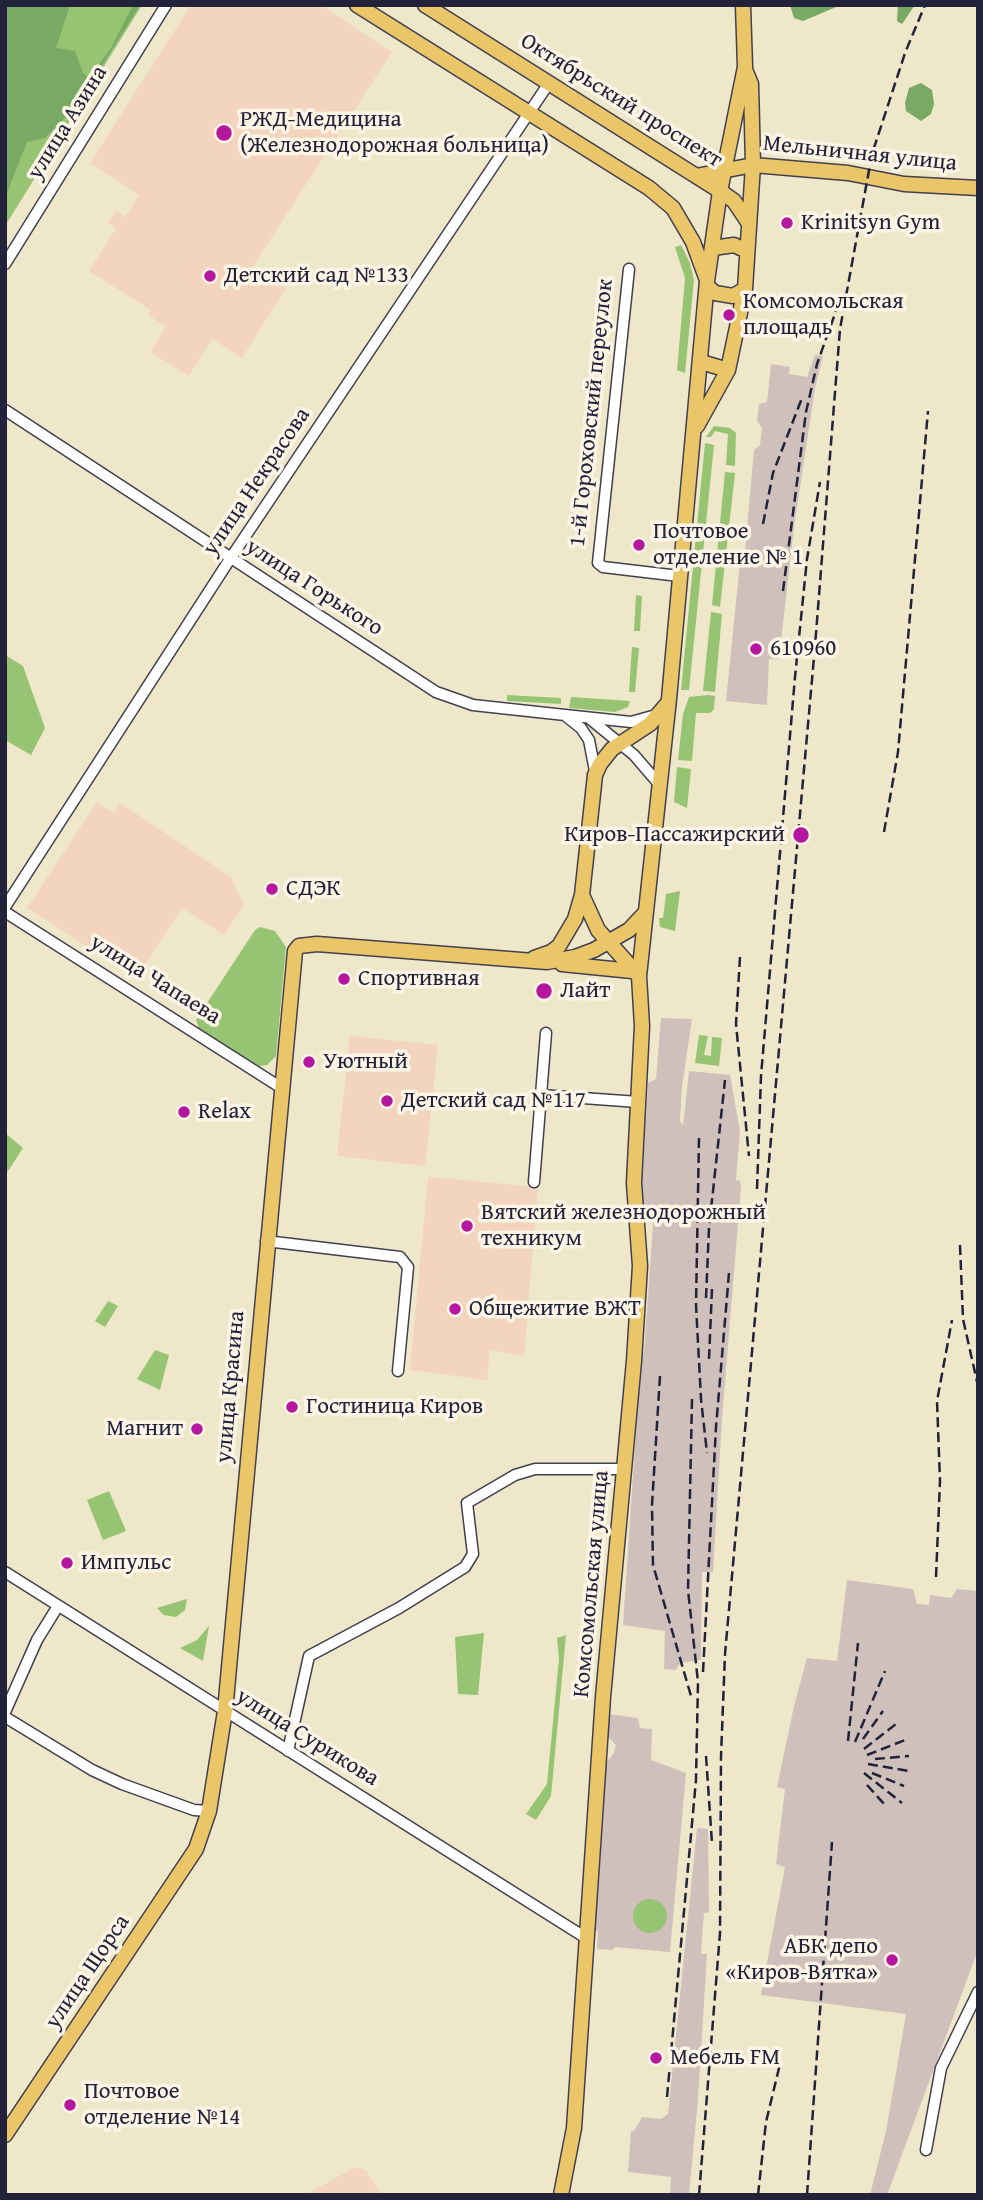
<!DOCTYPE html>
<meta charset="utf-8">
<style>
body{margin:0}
#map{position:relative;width:983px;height:2200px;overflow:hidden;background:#efe7c9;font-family:"Gentium Book Plus",serif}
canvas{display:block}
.frame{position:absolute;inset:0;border:7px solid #22223b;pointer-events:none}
</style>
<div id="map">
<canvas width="983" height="2200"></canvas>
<div class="frame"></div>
</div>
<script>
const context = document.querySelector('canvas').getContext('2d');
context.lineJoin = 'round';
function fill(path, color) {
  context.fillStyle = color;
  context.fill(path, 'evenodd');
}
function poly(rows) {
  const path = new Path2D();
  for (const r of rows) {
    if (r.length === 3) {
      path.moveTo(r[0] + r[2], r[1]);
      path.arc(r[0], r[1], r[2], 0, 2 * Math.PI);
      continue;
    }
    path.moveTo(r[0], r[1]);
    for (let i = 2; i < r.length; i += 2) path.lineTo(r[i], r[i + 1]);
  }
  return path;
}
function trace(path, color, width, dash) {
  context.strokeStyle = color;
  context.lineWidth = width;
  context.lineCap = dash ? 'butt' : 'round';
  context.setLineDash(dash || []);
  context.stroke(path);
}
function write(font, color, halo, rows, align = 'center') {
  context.font = font + ' "Gentium Book Plus",serif';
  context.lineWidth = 7;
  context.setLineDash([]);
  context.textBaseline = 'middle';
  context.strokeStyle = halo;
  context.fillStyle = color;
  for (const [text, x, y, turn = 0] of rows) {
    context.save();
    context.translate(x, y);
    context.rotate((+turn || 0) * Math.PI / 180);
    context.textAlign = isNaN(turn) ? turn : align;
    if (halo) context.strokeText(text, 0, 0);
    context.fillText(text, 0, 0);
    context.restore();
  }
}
const built = poly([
 [191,5,321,5,392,52,253,266,286,288,242,358,212,339,189,376,150,352,166,327,148,315,151,310,89,271,116,229,108,223,111,218,116,211,125,217,139,195,90,163],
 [97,802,114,813,120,803,231,877,244,905,224,935,182,908,136,978,27,908],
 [350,1036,438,1045,425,1166,337,1156],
 [428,1177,538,1187,524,1356,490,1350,487,1380,410,1370],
 [355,2167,366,2170,381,2195,305,2195]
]);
const industrial = poly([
 [815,355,823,356,815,388,794,527,779,659,769,659,767,705,726,701,740,562,744,562,754,450,760,445,762,428,757,421,759,404,767,402,771,364,790,367,789,374,807,377],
 [661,1018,692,1019,682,1087,680,1121,683,1126,689,1071,730,1075,740,1131,736,1180,740,1181,741,1187,722,1418,713,1572,702,1572,701,1660,680,1663,676,1670,664,1669,665,1631,623,1625,641,1355,644,1352,654,1210,641,1207,648,1083,656,1079],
 [847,1580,913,1589,917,1604,929,1605,930,1595,951,1598,957,1589,978,1591,978,1950,887,2195,870,2195,886,2131,906,2014,761,1995,785,1867,776,1864,785,1789,777,1787,794,1706,807,1658,837,1661],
 [608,1714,638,1718,640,1728,652,1729,651,1760,686,1773,670,1952,614,1947,613,1950,597,1949,598,1931,592,1930,603,1814,604,1765,614,1753,616,1745,607,1736],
 [697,1828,708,1829,709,1912,704,1913,701,1954,707,1954,698,2099,689,2195,670,2195,671,2177,628,2172,631,2131,634,2131,642,2117,661,2119,668,2114]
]);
const green = poly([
 [5,5,142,5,5,226],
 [681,245,690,263,694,280,685,373,677,370,685,278,675,247],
 [714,426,730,428,736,433,735,466,726,465,728,434,715,431,711,437,706,437],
 [705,443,714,445,689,690,681,690],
 [725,472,735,473,720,607,712,605],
 [636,595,642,596,640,631,634,631],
 [711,612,722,614,715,692,703,691],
 [632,647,639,648,635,692,629,692],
 [5,655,23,666,45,728,31,755,5,740],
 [507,695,561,698,561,704,507,701],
 [708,695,715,696,714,709,710,713,696,713,692,761,678,760,683,714,689,697],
 [571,697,630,701,628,707,615,712,569,708],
 [677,767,691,769,687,808,674,802],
 [680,891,675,931,660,927,659,918,663,918,666,894],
 [260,927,275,931,286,947,276,1056,267,1065,259,1066,200,1031,196,1020,255,930],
 [699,1035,708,1036,704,1055,711,1056,712,1037,722,1038,719,1066,695,1063],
 [5,1133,23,1148,6,1174,5,1174],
 [108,1301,118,1306,105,1327,95,1321],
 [155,1350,169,1355,160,1390,137,1379],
 [109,1491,126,1531,103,1540,87,1500],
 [187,1599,185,1610,176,1617,164,1615,157,1608],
 [209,1626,203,1661,180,1648,197,1640],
 [484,1633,478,1695,458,1694,455,1637],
 [566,1635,551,1796,536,1820,526,1814,547,1784,559,1659,557,1638],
 [650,1916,17]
]);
const forest = poly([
 [5,5,70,5,56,48,75,51,83,73,89,78,111,48,133,5,140,5,77,106,45,138,27,142,5,198],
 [790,5,841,5,803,21,794,18],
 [898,5,915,5,902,24,897,21],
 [921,83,932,90,934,104,931,114,921,121,906,111,905,103,909,88]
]);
const minor = poly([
 [5,264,166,5],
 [629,269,598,563,603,567,679,576],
 [5,410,436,692,473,705,565,715,631,722,656,715],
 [567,717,581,728,589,740,595,771],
 [590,719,634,755,659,784],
 [5,907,230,559,549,83],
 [5,912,280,1087],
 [541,1095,638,1102],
 [534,1182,546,1033],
 [266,1241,400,1257,408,1267,398,1371],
 [5,1572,586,1938],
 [5,1712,37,1640,58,1606],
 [5,1717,92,1770,122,1784,194,1810,209,1811],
 [288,1751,309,1656,399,1608,465,1567,473,1554,467,1503,515,1475,535,1469,625,1469],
 [926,2150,941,2068,978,1992]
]);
const major = poly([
 [357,5,649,188,673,208,693,242,707,280],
 [425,5,720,191,734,201,748,222],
 [696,176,753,165,848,173,904,184,978,188],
 [713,248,734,245,747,251],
 [707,286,715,293,733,296,745,289],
 [701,362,728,370],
 [697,426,728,370,745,289,753,165,751,84,746,72],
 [582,895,598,930,639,976],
 [534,958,551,952,559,946,575,919,582,895,595,775,600,764,612,749,650,724,667,704],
 [562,964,632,971],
 [5,2135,196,1849,209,1811,225,1711,295,951,299,946,317,944,547,962,575,957,594,950,629,930,644,914],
 [561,2195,574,2128,603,1697,634,1361,640,1266,634,1183,642,1026,639,976,669,699,707,281,720,191,745,67,743,5]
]);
const rail = poly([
 [763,524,773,473,802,398],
 [783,591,806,412,817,364,836,311],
 [884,832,898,752,928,411],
 [740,957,736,1024,749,1156],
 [699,1138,696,1305,701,1399,707,1453],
 [757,1189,761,1076,795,677,807,559,820,482],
 [960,1245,963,1319,978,1386],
 [706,1298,709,1228,725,1080],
 [709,1359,712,1289],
 [660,1376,652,1505,653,1565,691,1696],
 [936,1577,940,1481,937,1401,952,1320],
 [703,1672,716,1427,729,1273],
 [863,1739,883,1711],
 [848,1741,858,1643],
 [855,1742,885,1671],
 [864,1749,896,1724],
 [867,1755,905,1740],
 [706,1756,712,1843],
 [875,1759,909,1756],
 [868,1764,909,1771],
 [864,1773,902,1803],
 [872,1773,904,1786],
 [867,1785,885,1805],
 [667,2097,696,1780,698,1682,688,1590,692,1399],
 [699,2195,720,1933,721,1756,725,1654,815,646,840,329,872,154,905,53,925,5],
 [758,2195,766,2122,780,2064],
 [807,2195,832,1842]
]);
const markers = [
 [224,133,9,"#b5179e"],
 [787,223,7,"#b5179e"],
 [210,276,7,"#b5179e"],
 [729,315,7,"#b5179e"],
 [639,545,7,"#b5179e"],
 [756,649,7,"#b5179e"],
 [801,835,9,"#b5179e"],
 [272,889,7,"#b5179e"],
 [344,979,7,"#b5179e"],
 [544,991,9,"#b5179e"],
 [309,1062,7,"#b5179e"],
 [387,1101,7,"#b5179e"],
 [184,1112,7,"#b5179e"],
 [467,1226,7,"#b5179e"],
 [455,1309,7,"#b5179e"],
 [292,1407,7,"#b5179e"],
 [197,1429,7,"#b5179e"],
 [67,1563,7,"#b5179e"],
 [892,1960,7,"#b5179e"],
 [656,2058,7,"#b5179e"],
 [70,2105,7,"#b5179e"]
];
const streetNames = [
 ["Октябрьский проспект",621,101,32],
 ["улица Азина",68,123,-58],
 ["Мельничная улица",860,154,6],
 ["1-й Гороховский переулок",592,413,-84],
 ["улица Некрасова",257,482,-56],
 ["улица Горького",314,588,33],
 ["улица Чапаева",155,980,32],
 ["улица Красина",231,1387,-85],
 ["Комсомольская улица",592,1584,-85],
 ["улица Сурикова",307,1738,32],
 ["улица Щорса",88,1972,-56]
];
const poiNames = [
 ["РЖД-Медицина",240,120],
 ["(Железнодорожная больница)",240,146],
 ["Krinitsyn Gym",801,223],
 ["Детский сад №133",224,276],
 ["Комсомольская",743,302],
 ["площадь",743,328],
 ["Почтовое",653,532],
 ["отделение № 1",653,558],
 ["610960",770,649],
 ["Киров-Пассажирский",785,835,"right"],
 ["СДЭК",286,889],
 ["Спортивная",358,979],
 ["Лайт",560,991],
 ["Уютный",323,1062],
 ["Детский сад №117",401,1101],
 ["Relax",198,1112],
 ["Вятский железнодорожный",481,1213],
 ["техникум",481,1239],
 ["Общежитие ВЖТ",469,1309],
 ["Гостиница Киров",306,1407],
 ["Магнит",183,1429,"right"],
 ["Импульс",81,1563],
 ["АБК депо",878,1947,"right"],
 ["«Киров-Вятка»",878,1973,"right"],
 ["Мебель FM",670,2058],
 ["Почтовое",84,2092],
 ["отделение №14",84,2118]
];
fill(built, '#f3d4bf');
fill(industrial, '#cfc0bb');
fill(green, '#96c472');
fill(forest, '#78aa64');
trace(minor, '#414050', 13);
trace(major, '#414050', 17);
trace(minor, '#fff', 10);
trace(major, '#ebc669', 14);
trace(rail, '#22223b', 2.5, [10, 5]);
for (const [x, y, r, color] of markers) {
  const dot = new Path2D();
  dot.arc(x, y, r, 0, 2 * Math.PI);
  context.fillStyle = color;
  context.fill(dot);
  trace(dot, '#fcf5e5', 2.5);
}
write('23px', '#22223b', '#fcf5e5', streetNames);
write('23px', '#22223b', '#fcf5e5', poiNames, 'left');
</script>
